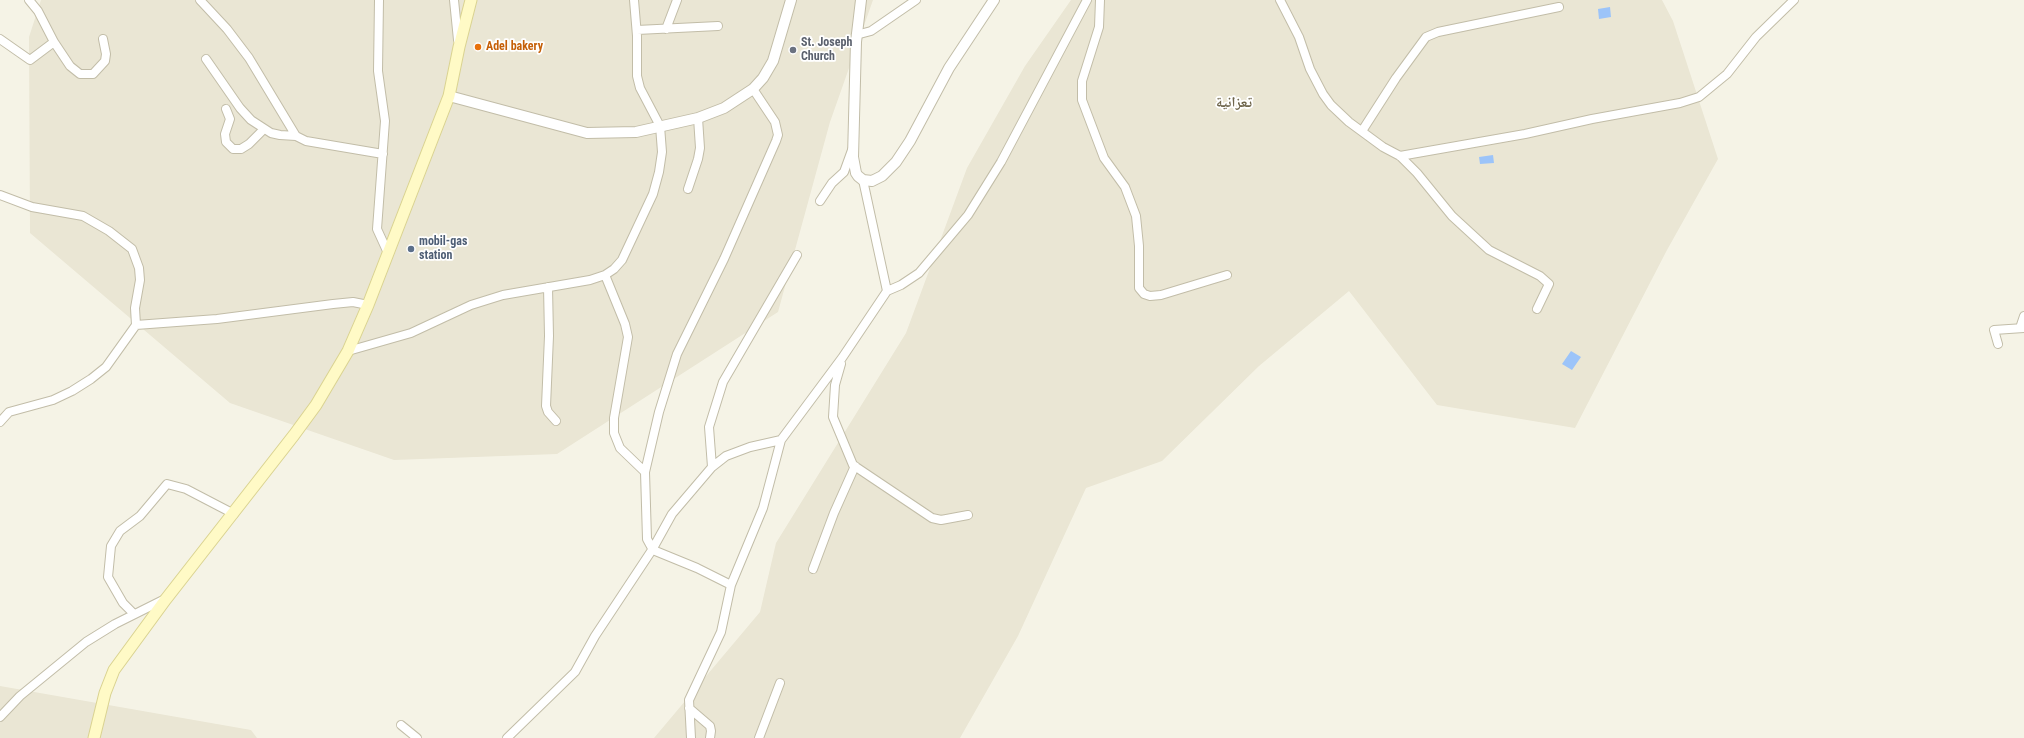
<!DOCTYPE html>
<meta charset="utf-8">
<style>
body{margin:0}
canvas{display:block;background:#f5f3e6}
</style>
<canvas width="2024" height="738"></canvas>
<script>
const context = document.querySelector('canvas').getContext('2d');
context.lineJoin = 'round';
function fill(path, color) {
  context.fillStyle = color;
  context.fill(path, 'evenodd');
}
function poly(rows) {
  const path = new Path2D();
  for (const r of rows) {
    path.moveTo(r[0], r[1]);
    for (let i = 2; i < r.length; i += 2) path.lineTo(r[i], r[i + 1]);
  }
  return path;
}
function trace(path, color, width, dash) {
  context.strokeStyle = color;
  context.lineWidth = width;
  context.lineCap = dash ? 'butt' : 'round';
  context.setLineDash(dash || []);
  context.stroke(path);
}
function write(font, color, halo, rows, align = 'center') {
  context.font = font + ' "Roboto Condensed","Noto Naskh Arabic",sans-serif';
  context.lineWidth = 3.5;
  context.setLineDash([]);
  context.textBaseline = 'middle';
  context.strokeStyle = halo;
  context.fillStyle = color;
  for (const [text, x, y, turn = 0] of rows) {
    context.save();
    context.translate(x, y);
    context.rotate((+turn || 0) * Math.PI / 180);
    context.textAlign = isNaN(turn) ? turn : align;
    if (halo) context.strokeText(text, 0, 0);
    context.fillText(text, 0, 0);
    context.restore();
  }
}
const residential = poly([
 [41,0,873,0,830,122,778,312,557,454,394,460,230,403,30,233,29,37],
 [1071,0,1662,0,1673,21,1718,159,1667,250,1575,428,1437,405,1349,291,1259,366,1162,461,1086,488,1018,636,960,738,654,738,760,612,776,543,906,333,967,168,1025,66],
 [0,686,251,730,257,738,0,738]
]);
const water = poly([
 [1610,7,1611,17,1599,19,1598,9],
 [1493,155,1494,163,1480,164,1479,157],
 [1571,351,1581,357,1572,370,1562,364]
]);
const minor = poly([
 [29,0,38,11,54,42,70,66,80,74,93,74,105,61,106,54,103,39],
 [200,0,227,29,249,58,296,136,306,141,383,154],
 [379,0,378,71,385,121,377,229,388,253],
 [454,0,458,40],
 [1100,0,1099,27,1082,81,1082,100,1104,158,1125,187,1136,216,1139,246,1139,288,1144,294,1150,296,1161,295,1227,275],
 [1280,0,1299,37,1310,69,1323,94,1331,105,1349,122,1383,147,1400,156,1417,173,1452,216,1489,250,1540,276,1549,284,1537,309],
 [666,29,677,0],
 [637,30,718,26],
 [856,35,871,31,916,0],
 [0,39,30,60,54,42],
 [206,59,240,108,251,120,271,133,280,135,296,136],
 [226,109,230,119,225,134,226,142,233,149,241,149,249,144,264,129],
 [1362,131,1396,78,1426,37,1438,32,1559,7],
 [1400,156,1525,134,1592,119,1680,103,1699,97,1727,74,1756,37,1794,0],
 [863,180,887,291],
 [688,189,698,159,700,148,698,118],
 [0,195,32,207,83,216,109,231,132,249,139,268,140,280,135,308,136,325,106,367,91,379,72,391,53,400,9,412,0,422],
 [820,201,832,183,844,172,852,150],
 [605,275,625,324,628,337,614,418,614,433,620,448,645,472,647,539,653,550,697,568,731,585,721,632,689,700,691,738],
 [548,287,549,336,546,406,548,412,556,421],
 [136,325,217,319,333,304,353,302,368,305],
 [2020,328,2024,316],
 [1998,344,1994,330,2024,328],
 [348,351,411,333,471,305,503,295,590,280,605,275,614,269,622,260,653,194,659,172,662,152,660,126,640,88,637,76,637,36,634,0],
 [841,364,835,385,833,417,853,465,932,518,941,520,968,515],
 [781,440,750,447,726,456,712,467,709,427,723,382,797,255],
 [645,472,659,412,677,354,724,259,776,141,778,135,775,122,753,89],
 [813,569,834,513,855,466],
 [731,585,763,508,781,440,842,358,887,291,901,285,919,273,968,215,1001,162,1087,0],
 [134,614,123,603,108,577,111,546,120,531,140,516,167,484,186,489,234,514],
 [689,708,710,726,711,731,710,738],
 [0,717,20,696,86,642,115,624,165,599],
 [401,725,417,738],
 [507,738,575,672,595,636,652,550,672,514,712,467],
 [759,738,780,683]
]);
const tertiary = poly([
 [861,0,856,42,853,157,856,173,858,176,863,180,872,181,882,176,896,162,910,141,949,68,994,0],
 [449,96,587,133,636,132,698,118,724,108,753,89,763,78,773,61,791,0]
]);
const secondary = poly([
 [94,738,105,693,114,670,166,599,294,435,316,405,348,351,368,305,449,96,459,47,471,0]
]);
const markers = [
 [478,47,4,"#e8710a"],
 [793,50,4,"#6b7280"],
 [411,249,4,"#5c6f8a"]
];
const worshipNames = [
 ["St. Joseph",801,43],
 ["Church",801,57]
];
const foodNames = [
 ["Adel bakery",486,47]
];
const serviceNames = [
 ["mobil-gas",419,242],
 ["station",419,256]
];
const quarterNames = [
 ["تعزانية",1234,103]
];
fill(residential, '#eae6d4');
fill(water, '#9cc4f9');
trace(minor, '#c2bda8', 10);
trace(tertiary, '#c2bda8', 12);
trace(secondary, '#dad391', 13);
trace(minor, '#fff', 8);
trace(tertiary, '#fff', 10);
trace(secondary, '#fffac6', 11);
for (const [x, y, r, color] of markers) {
  const dot = new Path2D();
  dot.arc(x, y, r, 0, 2 * Math.PI);
  context.fillStyle = color;
  context.fill(dot);
  trace(dot, '#fff', 1.5);
}
write('bold 12px', '#5b616d', '#fff', worshipNames, 'left');
write('bold 12px', '#c56008', '#fff', foodNames, 'left');
write('bold 12px', '#4e5e75', '#fff', serviceNames, 'left');
write('bold 14px', '#6d644a', '#fff', quarterNames);
</script>
